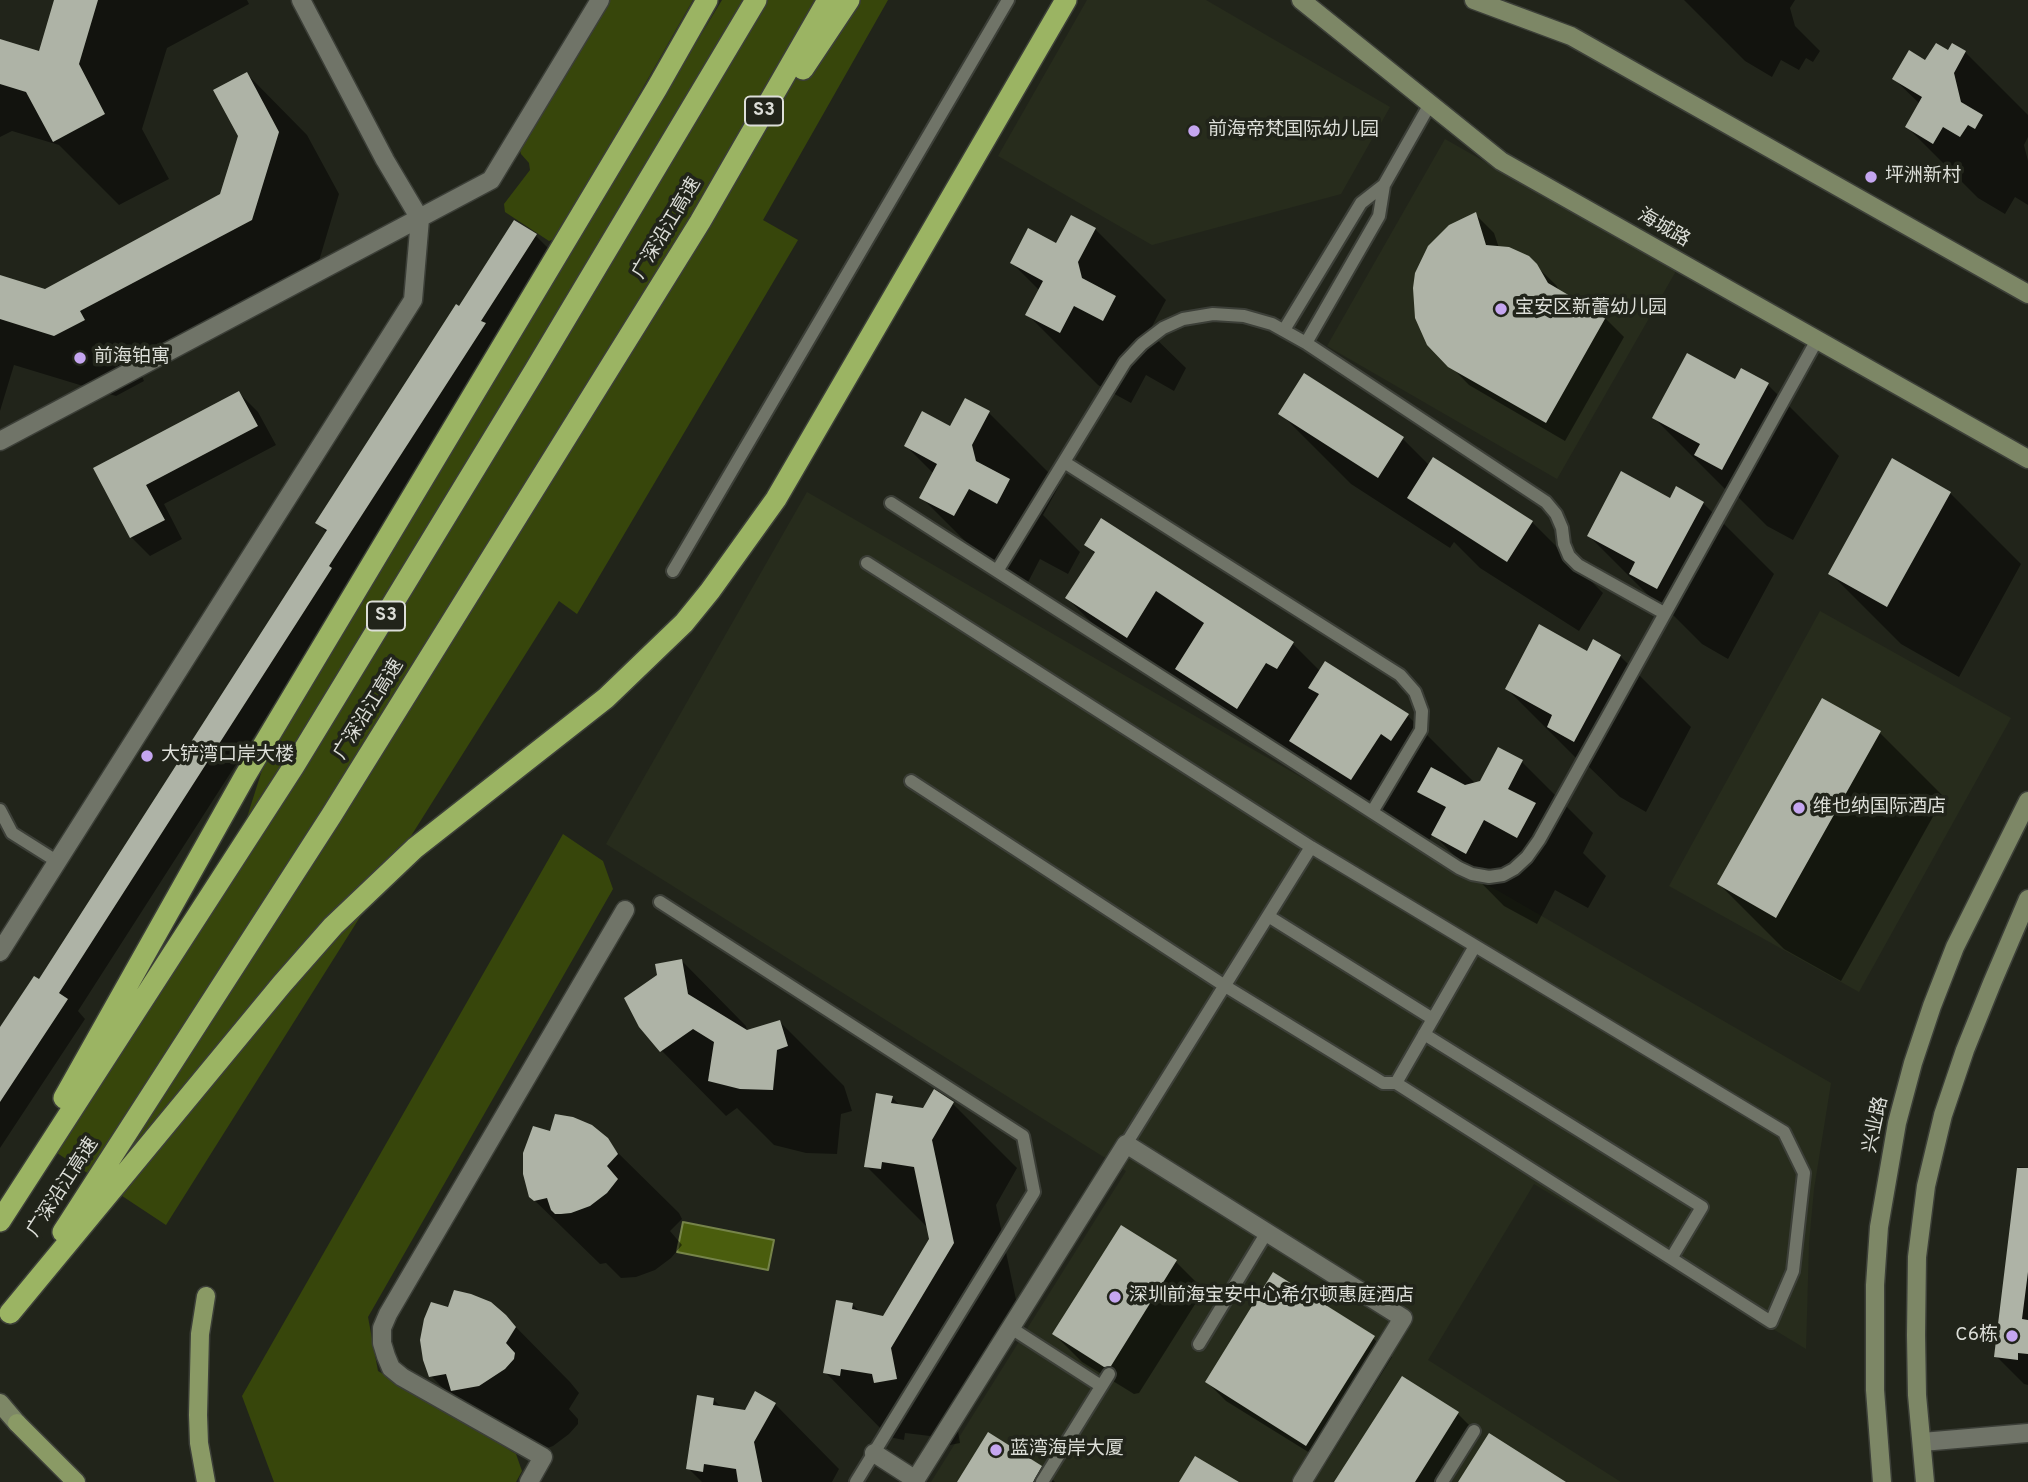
<!DOCTYPE html>
<meta charset="utf-8">
<style>
body{margin:0}
canvas{display:block;background:#21241a}
</style>
<canvas width="2028" height="1482"></canvas>
<script>
const context = document.querySelector('canvas').getContext('2d');
context.lineJoin = 'round';
function fill(path, color) {
  context.fillStyle = color;
  context.fill(path, 'evenodd');
}
function poly(rows) {
  const path = new Path2D();
  for (const r of rows) {
    path.moveTo(r[0], r[1]);
    for (let i = 2; i < r.length; i += 2) path.lineTo(r[i], r[i + 1]);
  }
  return path;
}
function trace(path, color, width, dash) {
  context.strokeStyle = color;
  context.lineWidth = width;
  context.lineCap = dash ? 'butt' : 'round';
  context.setLineDash(dash || []);
  context.stroke(path);
}
function write(font, color, halo, rows, align = 'center') {
  context.font = font + ' Overpass,"Noto Sans SC",sans-serif';
  context.lineWidth = 7;
  context.setLineDash([]);
  context.textBaseline = 'middle';
  context.strokeStyle = halo;
  context.fillStyle = color;
  for (const [text, x, y, turn = 0] of rows) {
    context.save();
    context.translate(x, y);
    context.rotate((+turn || 0) * Math.PI / 180);
    context.textAlign = isNaN(turn) ? turn : align;
    if (halo) context.strokeText(text, 0, 0);
    context.fillText(text, 0, 0);
    context.restore();
  }
}
const built = poly([
 [1087,0,1206,0,1390,107,1341,194,1152,245,998,156],
 [1445,139,1676,271,1557,479,1327,346],
 [807,492,1831,1083,1814,1189,1809,1243,1806,1349,1534,1184,1428,1360,1621,1482,931,1482,1126,1171,606,844],
 [1820,611,2011,718,1859,992,1669,886]
]);
const green = poly([
 [609,0,693,0,557,238,549,241,505,212,504,204,530,170,529,163,521,154,519,147],
 [722,0,888,0,763,220,798,240,577,614,559,601,166,1225,45,1145,242,833,271,742],
 [563,834,603,861,613,889,368,1317,378,1371,516,1454,522,1471,516,1482,274,1482,242,1396]
]);
const water = poly([
 [683,1222,774,1240,768,1270,677,1252,683,1222]
]);
const shadow = poly([
 [56,0,247,0,249,4,167,48,142,129,169,179,119,205,59,145,12,131,0,137,0,41,40,53],
 [1684,0,1795,0,1790,8,1795,26,1820,51,1813,62,1806,58,1799,70,1781,60,1772,77,1745,61],
 [1965,52,2028,115,2028,137,2024,145,2028,161,2028,205,2015,197,2005,214,1978,198,1907,127,1920,104,1894,79,1949,53],
 [247,74,307,135,339,194,313,281,140,372,144,381,116,396,14,365,0,411,0,277,45,291,222,195,240,136],
 [1475,214,1494,233,1499,248,1528,258,1556,285,1560,292,1605,318,1624,337,1565,441,1469,385,1429,344],
 [1095,229,1166,300,1149,332,1186,368,1174,391,1146,375,1131,403,1098,385,1027,314,1040,291,1012,263],
 [536,236,554,254,503,343,347,585,349,588,78,1011,85,1019,0,1148,0,1031,39,982,327,533,318,523,459,308],
 [1736,381,1768,385,1839,456,1793,540,1767,526,1735,494,1725,489,1654,418],
 [239,393,258,412,276,445,164,504,182,539,150,556,131,537,95,469],
 [989,413,1060,484,1043,515,1080,552,1068,574,1040,559,1026,586,992,568,921,497,934,474,906,446],
 [1280,413,1403,439,1429,465,1532,522,1603,593,1579,631,1480,568,1454,542,1450,548,1351,484],
 [1892,461,1950,493,2021,564,1959,677,1901,644,1830,573],
 [1670,500,1703,503,1774,574,1728,659,1702,644,1670,612,1660,607,1589,536],
 [1086,544,1293,644,1320,671,1407,715,1476,784,1522,762,1593,833,1583,853,1606,876,1588,908,1555,890,1537,924,1504,906,1433,834,1423,850,1363,811,1317,766,1308,778,1248,740,1205,697,1199,707,1138,669,1067,598,1095,554],
 [1588,653,1620,656,1691,727,1646,812,1620,797,1588,766,1578,760,1507,689],
 [1880,733,1944,797,1841,981,1784,949,1719,884],
 [682,961,746,1026,747,1032,780,1022,844,1086,852,1111,841,1114,837,1154,806,1153,774,1145,737,1108,726,1116,662,1051,641,1026],
 [892,1097,900,1106,924,1110,952,1103,1017,1168,996,1205,1018,1309,955,1413,960,1443,940,1447,930,1436,905,1433,904,1440,889,1437,825,1372,852,1304,861,1313,884,1317,931,1239,929,1229,866,1166],
 [613,1148,679,1213,682,1219,670,1231,682,1245,671,1258,655,1270,636,1277,621,1278,606,1263,600,1264,530,1196],
 [2018,1167,2028,1168,2028,1385,2024,1384,1996,1356],
 [1122,1227,1176,1262,1204,1290,1139,1393,1134,1394,1082,1362,1054,1334],
 [505,1316,570,1382,579,1393,569,1409,578,1419,578,1424,569,1434,553,1446,534,1453,518,1455,502,1440,495,1441,431,1376],
 [1373,1338,1392,1357,1326,1463,1226,1401,1207,1382],
 [713,1399,722,1408,746,1411,775,1404,839,1469,832,1482,702,1482,688,1468],
 [1458,1414,1477,1433,1445,1482,1336,1482],
 [1040,1467,1055,1482,959,1482]
]);
const building = poly([
 [54,0,98,0,79,64,105,114,53,142,26,92,0,84,0,39,39,51],
 [1936,43,1948,50,1952,43,1966,51,1954,73,1961,102,1983,115,1975,129,1968,125,1960,137,1943,127,1933,144,1905,127,1922,97,1892,79,1909,50,1925,60],
 [247,72,279,132,252,220,80,311,85,320,54,336,0,319,0,275,45,289,220,194,238,136,213,90],
 [1476,212,1486,245,1509,247,1529,256,1537,264,1548,283,1606,317,1546,423,1448,367,1427,345,1415,318,1413,288,1415,273,1428,246,1449,225],
 [1071,215,1096,228,1078,262,1082,278,1116,296,1103,321,1074,306,1060,333,1025,315,1043,281,1010,263,1028,228,1056,243],
 [514,220,537,234,481,321,486,323,329,566,332,568,59,993,68,999,0,1102,0,1027,34,976,39,979,327,530,315,523,456,304,459,306],
 [1687,353,1735,379,1741,368,1769,383,1722,470,1694,455,1700,444,1652,418],
 [1304,373,1404,437,1378,478,1278,414],
 [239,391,258,426,146,485,165,520,130,538,93,468],
 [965,398,990,411,972,445,976,461,1010,479,997,504,969,489,954,516,919,498,937,464,904,446,922,411,950,426],
 [1433,457,1533,521,1507,562,1407,498],
 [1892,458,1951,492,1887,607,1828,574],
 [1621,471,1670,498,1676,486,1704,502,1657,589,1629,574,1635,562,1587,536],
 [1101,518,1294,642,1277,669,1266,663,1237,709,1175,669,1204,623,1156,591,1127,638,1065,598,1095,552,1084,545],
 [1539,624,1587,651,1593,639,1621,655,1574,742,1547,727,1552,715,1505,689],
 [1325,661,1409,714,1391,741,1381,734,1351,780,1289,741,1319,694,1308,688],
 [1822,698,1881,731,1776,918,1717,884],
 [1498,747,1523,760,1508,789,1536,803,1517,838,1484,820,1466,854,1431,835,1446,807,1417,792,1431,767,1465,785,1480,781],
 [682,959,688,994,747,1030,780,1020,788,1046,777,1050,773,1090,740,1089,708,1081,714,1042,693,1029,660,1052,639,1027,624,998,657,975,655,964],
 [934,1089,954,1102,932,1140,954,1243,891,1348,897,1379,874,1383,872,1374,841,1369,840,1376,823,1373,836,1300,853,1303,852,1309,883,1316,929,1239,914,1167,882,1162,881,1169,864,1167,876,1093,893,1096,891,1103,923,1108],
 [555,1114,573,1117,592,1125,608,1138,618,1154,607,1166,618,1179,607,1193,590,1206,571,1213,561,1214,555,1214,551,1210,547,1198,534,1201,529,1197,523,1174,523,1153,533,1126,550,1131],
 [2017,1168,2028,1168,2028,1272,2022,1319,2028,1320,2028,1354,2018,1353,2018,1360,1994,1357],
 [1121,1225,1177,1260,1111,1366,1104,1367,1052,1334],
 [1273,1272,1375,1336,1306,1446,1205,1382],
 [454,1290,471,1294,491,1302,506,1315,516,1327,506,1343,515,1353,514,1359,505,1369,479,1386,451,1391,446,1374,429,1377,423,1360,420,1340,424,1319,431,1302,448,1307],
 [1402,1376,1459,1412,1415,1482,1334,1482],
 [755,1391,776,1403,754,1442,762,1482,738,1482,736,1469,704,1464,703,1472,686,1469,697,1395,714,1398,713,1405,745,1410],
 [988,1432,1042,1466,1033,1482,957,1482],
 [1489,1433,1566,1482,1458,1482],
 [1195,1456,1239,1482,1179,1482]
]);
const lane = poly([
 [1284,330,1361,203,1384,185,1430,104],
 [1306,343,1379,216,1384,185],
 [1064,462,1400,675,1415,692,1422,711,1421,730,1372,812],
 [891,503,1459,868,1472,874,1489,877,1503,875,1514,869,1527,857,1539,840,1817,340],
 [867,563,1311,847,1784,1132,1804,1173,1793,1271,1771,1322,1396,1083,1383,1083,1225,986,911,781],
 [673,571,1008,0],
 [997,571,1125,362,1142,344,1163,328,1183,319,1213,314,1244,316,1272,324,1306,343,1546,502,1556,514,1562,528,1564,544,1569,556,1578,565,1664,613],
 [0,810,12,833,58,862],
 [660,902,1023,1136,1034,1192,856,1482],
 [1268,916,1433,1019],
 [1424,1034,1702,1207,1672,1257],
 [1396,1083,1475,946],
 [1126,1144,1311,847],
 [1011,1328,1101,1386],
 [1199,1344,1267,1232],
 [1042,1482,1109,1374],
 [1442,1482,1474,1431]
]);
const street = poly([
 [0,441,491,180,600,0],
 [0,952,413,300,420,219,385,160,301,0],
 [1922,1442,2028,1433],
 [874,1453,916,1480],
 [529,1482,543,1457,402,1377,391,1368,386,1356,382,1343,382,1328,388,1314,625,910],
 [914,1482,1126,1144,1403,1318,1302,1482]
]);
const secondary = poly([
 [1301,0,1501,161,2028,459],
 [1474,0,1571,36,2028,294],
 [0,1403,17,1423],
 [1882,1482,1875,1390,1875,1285,1879,1227,1897,1123,1913,1063,1932,1006,1955,947,2028,801],
 [1925,1482,1917,1395,1916,1335,1917,1257,1926,1186,1943,1115,1965,1050,1992,983,2028,899]
]);
const primary = poly([
 [206,1296,200,1334,198,1415,199,1443,206,1482],
 [17,1423,76,1482]
]);
const highway = poly([
 [803,69,849,0],
 [64,1098,245,776,657,88,707,0],
 [0,1221,294,766,535,370,756,0],
 [63,1232,331,816,700,222,828,0],
 [10,1313,282,984,333,926,415,848,606,698,684,623,710,591,776,499,1066,0]
]);
const markers = [
 [1194,131,7,"#c5a6f0"],
 [1871,177,7,"#c5a6f0"],
 [1501,309,7,"#c5a6f0"],
 [80,358,7,"#c5a6f0"],
 [147,756,7,"#c5a6f0"],
 [1799,808,7,"#c5a6f0"],
 [1115,1297,7,"#c5a6f0"],
 [2012,1336,7,"#c5a6f0"],
 [996,1450,7,"#c5a6f0"]
];
const shields = [
 [764,111,38],
 [386,616,38]
];
const shieldNames = [
 ["S3",764,111],
 ["S3",386,616]
];
const poiNames = [
 ["前海帝梵国际幼儿园",1208,131],
 ["坪洲新村",1885,177],
 ["宝安区新蕾幼儿园",1515,309],
 ["前海铂寓",94,358],
 ["大铲湾口岸大楼",161,756],
 ["维也纳国际酒店",1813,808],
 ["深圳前海宝安中心希尔顿惠庭酒店",1129,1297],
 ["C6栋",1998,1336,"right"],
 ["蓝湾海岸大厦",1010,1450]
];
const streetNames = [
 ["广深沿江高速",668,229,-59],
 ["海城路",1663,229,30],
 ["广深沿江高速",370,710,-58],
 ["兴业路",1877,1125,-78],
 ["广深沿江高速",64,1188,-57]
];
fill(built, '#272c1c');
fill(green, '#37460b');
fill(water, '#4a5d0d');
trace(water, '#76844a', 2);
fill(shadow, '#0007');
fill(building, '#aeb3a6');
trace(lane, '#3c3f38', 16);
trace(street, '#3c3f38', 21);
trace(secondary, '#3c3f38', 21);
trace(primary, '#3c3f38', 21);
trace(highway, '#3c3f38', 24);
trace(lane, '#707468', 12);
trace(street, '#707468', 18);
trace(secondary, '#7d8766', 18);
trace(primary, '#8a9a65', 18);
trace(highway, '#9bb463', 21);
for (const [x, y, r, color] of markers) {
  const dot = new Path2D();
  dot.arc(x, y, r, 0, 2 * Math.PI);
  context.fillStyle = color;
  context.fill(dot);
  trace(dot, '#21241a', 2.5);
}
for (const [x, y, w] of shields) {
  const box = new Path2D();
  box.roundRect(x - w / 2, y - 14.5, w, 29, 5);
  context.fillStyle = '#21241a';
  context.fill(box);
  trace(box, '#dcded8', 2);
}
write('bold 18px', '#dcded8', null, shieldNames);
write('19px', '#dcded8', '#21241a', poiNames, 'left');
write('19px', '#dcded8', '#21241a', streetNames);
</script>
